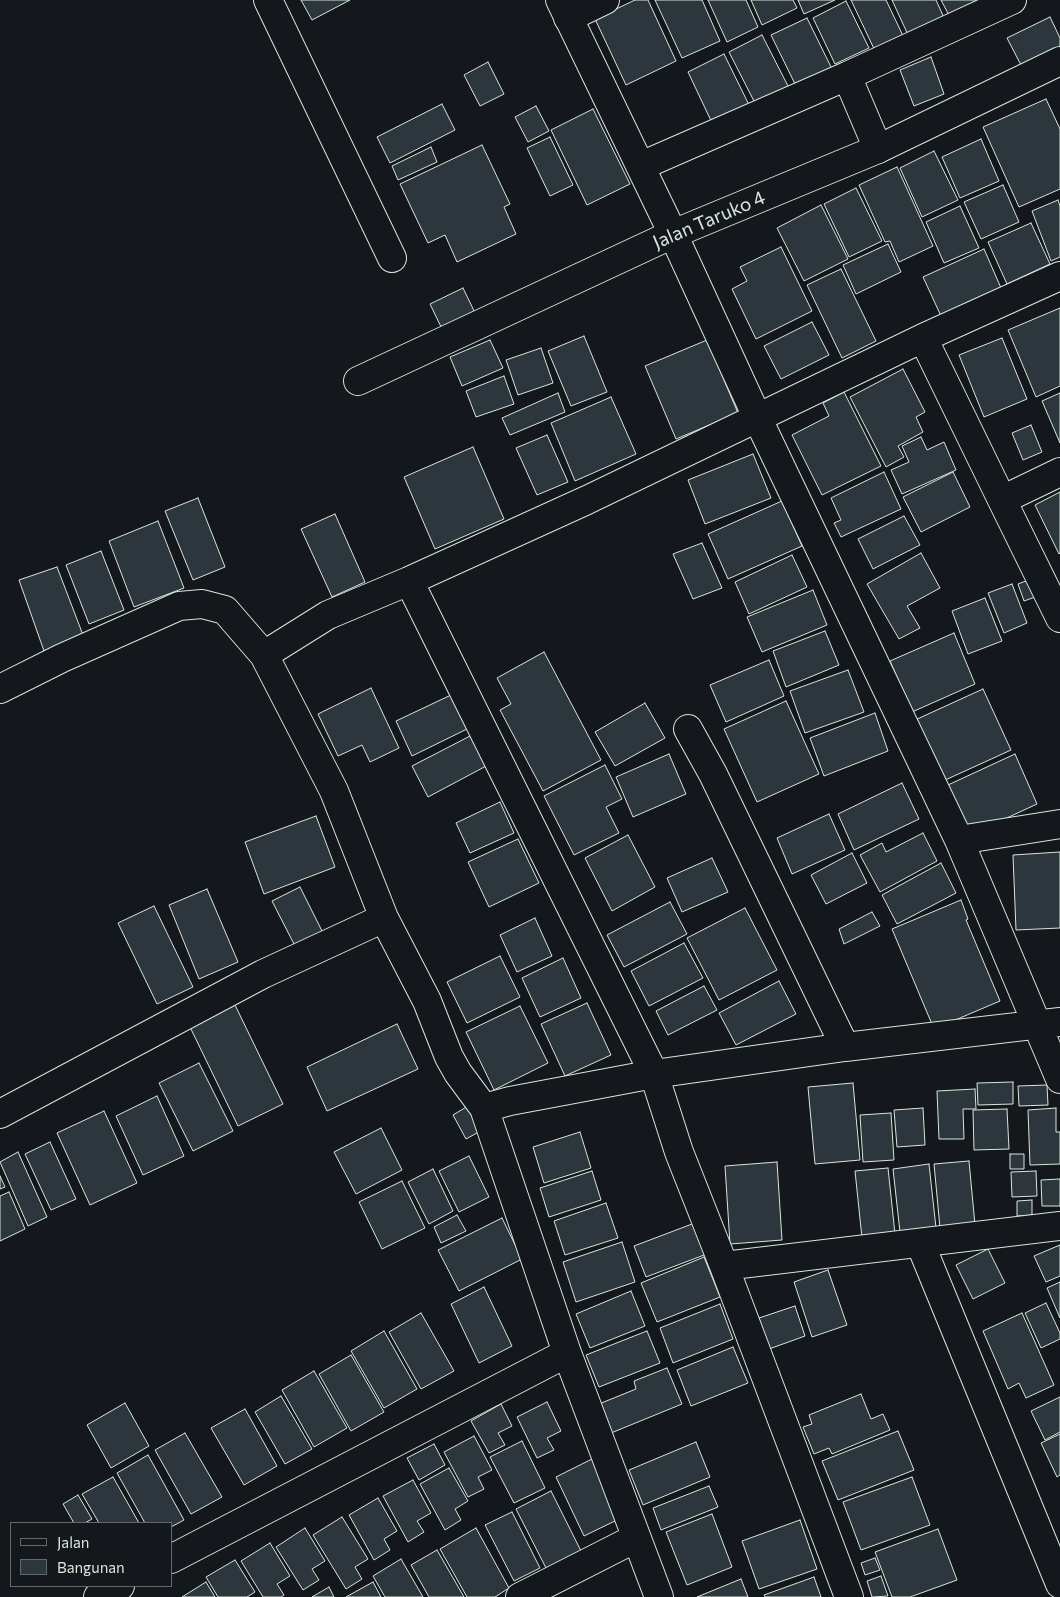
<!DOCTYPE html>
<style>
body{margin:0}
#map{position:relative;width:1060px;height:1597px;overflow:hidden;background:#14181c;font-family:Commissioner,sans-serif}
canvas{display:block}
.legend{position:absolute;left:10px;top:1522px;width:162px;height:65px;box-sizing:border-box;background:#14181c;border:1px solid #626a69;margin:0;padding:6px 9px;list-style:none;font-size:15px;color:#d8e6dc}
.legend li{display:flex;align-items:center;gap:10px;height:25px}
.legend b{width:25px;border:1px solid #626a69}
</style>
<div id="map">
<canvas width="1060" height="1597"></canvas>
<ul class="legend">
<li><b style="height:6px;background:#14181c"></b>Jalan</li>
<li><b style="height:14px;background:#2c363c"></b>Bangunan</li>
</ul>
</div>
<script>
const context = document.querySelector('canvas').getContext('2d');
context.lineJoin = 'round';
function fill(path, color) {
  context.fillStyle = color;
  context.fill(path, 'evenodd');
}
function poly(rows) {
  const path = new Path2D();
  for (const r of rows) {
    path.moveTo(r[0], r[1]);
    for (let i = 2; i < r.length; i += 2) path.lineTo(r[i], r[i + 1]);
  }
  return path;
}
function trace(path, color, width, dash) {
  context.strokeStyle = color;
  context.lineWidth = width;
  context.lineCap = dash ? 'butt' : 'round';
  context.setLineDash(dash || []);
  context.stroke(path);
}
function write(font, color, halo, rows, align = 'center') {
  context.font = font + ' Commissioner,sans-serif';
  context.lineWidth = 4;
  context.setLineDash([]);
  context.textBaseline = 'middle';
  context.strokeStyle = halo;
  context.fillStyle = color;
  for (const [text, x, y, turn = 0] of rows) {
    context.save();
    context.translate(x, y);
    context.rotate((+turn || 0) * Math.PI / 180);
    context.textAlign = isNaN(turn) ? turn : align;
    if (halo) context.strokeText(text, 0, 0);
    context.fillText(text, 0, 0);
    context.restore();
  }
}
const building = poly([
 [301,0,350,0,312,20,301,0],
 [635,0,648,0,676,61,626,85,595,19,635,0],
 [655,0,702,0,720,41,682,58,655,0],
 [708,0,746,0,758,27,727,42,708,0],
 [751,0,793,0,797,8,762,25,751,0],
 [798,0,835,0,804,14,798,0],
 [851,0,886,0,905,40,876,53,851,0],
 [892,0,936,0,945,20,909,37,892,0],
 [941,0,993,0,952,21,941,0],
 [846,1,869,48,835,64,813,18,846,1],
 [1050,17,1060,38,1060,48,1022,67,1007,38,1050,17],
 [807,18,833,71,797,88,771,35,807,18],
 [762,35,790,90,757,107,729,52,762,35],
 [724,54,751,109,714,127,688,72,724,54],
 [931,57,944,94,914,106,900,70,931,57],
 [488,62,504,94,480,106,464,75,488,62],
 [1046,99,1060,129,1060,189,1019,207,983,127,1046,99],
 [442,104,455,130,390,163,377,137,442,104],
 [536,106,549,131,528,142,515,117,536,106],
 [593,109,630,184,587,205,551,130,593,109],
 [550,137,573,185,550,196,527,148,550,137],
 [981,139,999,181,960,198,942,157,981,139],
 [482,145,510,204,504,207,516,234,457,262,445,235,428,243,400,184,482,145],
 [431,147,437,162,398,180,392,166,431,147],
 [934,151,958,200,922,217,900,168,934,151],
 [897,167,933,246,899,262,890,241,885,242,859,185,897,167],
 [1003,185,1019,222,981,239,964,202,1003,185],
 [856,188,882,241,849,257,824,204,856,188],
 [1058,200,1060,206,1060,257,1051,261,1032,211,1058,200],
 [821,205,848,259,804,281,777,228,821,205],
 [960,206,979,248,944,263,926,222,960,206],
 [1031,223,1050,264,1007,284,988,242,1031,223],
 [888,244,901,272,856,294,843,265,888,244],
 [781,247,812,311,756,339,732,289,747,281,740,267,781,247],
 [984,249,1001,288,941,316,923,277,984,249],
 [841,269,876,341,842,358,807,285,841,269],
 [463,288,476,315,443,331,430,304,463,288],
 [1060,308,1060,386,1036,397,1008,330,1060,308],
 [812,322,829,355,781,379,764,346,812,322],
 [584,336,607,392,571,406,548,351,584,336],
 [1002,338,1027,399,984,417,959,355,1002,338],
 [490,340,503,368,462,386,450,357,490,340],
 [707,340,738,413,676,439,645,366,707,340],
 [541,348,553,383,518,395,506,360,541,348],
 [903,369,925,412,916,417,923,432,898,446,904,457,886,467,850,397,903,369],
 [504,376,514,404,476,417,466,391,504,376],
 [844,392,881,466,822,495,792,435,829,416,823,403,844,392],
 [558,393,565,412,510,435,502,418,558,393],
 [1060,393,1060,443,1042,401,1060,393],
 [611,397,636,454,575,481,551,423,611,397],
 [1031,425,1042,452,1023,460,1012,433,1031,425],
 [547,435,568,482,537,495,516,448,547,435],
 [921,437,927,450,944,442,956,470,902,494,891,470,909,462,902,446,921,437],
 [473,447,504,519,435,549,404,477,473,447],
 [753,454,771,498,705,524,688,480,753,454],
 [884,472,901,509,841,537,834,523,841,520,831,498,884,472],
 [953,472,970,507,921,532,903,497,953,472],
 [1060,492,1060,553,1059,554,1035,505,1060,492],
 [198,498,225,567,193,580,165,511,198,498],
 [782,501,802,546,728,579,708,534,782,501],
 [335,514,365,582,332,597,301,529,335,514],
 [904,516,920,545,873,569,858,539,904,516],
 [158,521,184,588,134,607,109,541,158,521],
 [702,543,722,588,693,599,673,554,702,543],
 [101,551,124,610,89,624,66,565,101,551],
 [921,553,940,588,907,606,920,628,899,639,867,584,921,553],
 [792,555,807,587,749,614,735,582,792,555],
 [57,567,83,635,44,651,19,580,57,567],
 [1031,579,1038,596,1024,601,1018,584,1031,579],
 [1012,584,1027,623,1004,633,988,593,1012,584],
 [813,590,827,625,762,652,747,617,813,590],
 [985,598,1002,641,968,654,952,611,985,598],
 [825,631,839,665,786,687,773,651,825,631],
 [954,633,975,684,912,712,890,661,954,633],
 [544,652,601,760,543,791,500,710,511,704,497,678,544,652],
 [769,660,784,696,726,722,710,685,769,660],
 [848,670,864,712,805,733,790,691,848,670],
 [371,688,399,748,370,762,362,745,338,756,318,714,371,688],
 [983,689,1011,750,943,781,915,720,983,689],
 [451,695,467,729,412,756,396,721,451,695],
 [786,701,819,774,757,802,724,729,786,701],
 [645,703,665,738,615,766,595,732,645,703],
 [875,713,888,751,824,776,810,738,875,713],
 [472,735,488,765,428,797,412,766,472,735],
 [669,754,686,794,633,817,616,777,669,754],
 [1015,754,1037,804,970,835,948,785,1015,754],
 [605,765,622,799,606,807,619,833,574,855,544,796,605,765],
 [902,783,919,819,854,850,838,814,902,783],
 [500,802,514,833,470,853,456,823,500,802],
 [829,814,845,850,792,874,777,838,829,814],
 [316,816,335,867,264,894,245,842,316,816],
 [923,833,937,861,880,892,860,855,882,843,886,852,923,833],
 [628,835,655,887,612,911,585,858,628,835],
 [518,839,539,883,489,907,468,862,518,839],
 [1060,852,1060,928,1016,930,1013,855,1060,852],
 [852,853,867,883,826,904,811,875,852,853],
 [712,858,728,892,682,912,667,878,712,858],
 [941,863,956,893,897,924,882,895,941,863],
 [300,887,324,935,296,948,272,901,300,887],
 [207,889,238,962,199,979,169,905,207,889],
 [961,900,968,919,966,920,1000,1001,934,1029,892,929,961,900],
 [670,902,687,934,624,967,607,935,670,902],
 [154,906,193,987,157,1004,118,923,154,906],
 [745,908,777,970,719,1000,687,938,745,908],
 [872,912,880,926,844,944,839,929,872,912],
 [535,918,552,956,517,972,500,935,535,918],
 [684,943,703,978,649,1006,631,971,684,943],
 [500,956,520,997,467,1023,447,982,500,956],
 [563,958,581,998,540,1017,522,978,563,958],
 [779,981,796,1014,736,1045,719,1013,779,981],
 [704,986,717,1010,668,1035,656,1011,704,986],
 [587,1003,611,1055,565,1076,541,1024,587,1003],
 [235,1005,283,1104,238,1126,190,1027,235,1005],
 [520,1006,548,1063,494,1090,466,1032,520,1006],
 [397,1024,418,1069,327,1111,307,1067,397,1024],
 [199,1063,233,1131,193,1151,159,1083,199,1063],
 [1013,1082,1013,1104,978,1105,977,1083,1013,1082],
 [853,1083,860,1160,815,1164,808,1087,853,1083],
 [1047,1085,1048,1105,1019,1106,1018,1086,1047,1085],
 [975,1089,976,1109,963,1109,964,1139,939,1139,937,1091,975,1089],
 [157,1096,184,1156,143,1175,116,1116,157,1096],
 [473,1103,486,1128,466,1139,453,1115,473,1103],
 [923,1108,925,1145,897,1147,894,1110,923,1108],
 [1056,1108,1056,1132,1060,1132,1060,1164,1030,1165,1028,1110,1056,1108],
 [1007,1109,1009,1149,974,1150,973,1110,1007,1109],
 [104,1111,137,1183,90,1205,57,1133,104,1111],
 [891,1113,894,1160,863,1162,860,1115,891,1113],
 [381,1128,402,1170,356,1194,334,1152,381,1128],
 [580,1132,591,1168,544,1183,533,1147,580,1132],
 [50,1142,76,1199,51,1210,25,1154,50,1142],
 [18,1152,47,1217,28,1226,0,1162,18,1152],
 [1010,1154,1024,1154,1024,1169,1010,1169,1010,1154],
 [469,1156,489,1197,459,1212,439,1171,469,1156],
 [969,1161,975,1225,940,1228,934,1164,969,1161],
 [777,1162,782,1240,730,1244,725,1166,777,1162],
 [929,1164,936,1228,900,1232,893,1169,929,1164],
 [888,1168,895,1234,862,1238,855,1171,888,1168],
 [433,1169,453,1211,429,1224,408,1182,433,1169],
 [592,1171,601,1200,549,1217,540,1188,592,1171],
 [1036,1171,1037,1196,1012,1197,1011,1172,1036,1171],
 [0,1176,5,1187,0,1189,0,1176],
 [1060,1179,1060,1206,1042,1206,1041,1180,1060,1179],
 [402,1181,425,1228,382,1249,359,1202,402,1181],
 [9,1192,25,1229,0,1241,0,1196,9,1192],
 [1032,1200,1032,1215,1017,1216,1017,1201,1032,1200],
 [606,1203,618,1238,565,1255,554,1221,606,1203],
 [457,1215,466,1231,441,1243,434,1227,457,1215],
 [502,1218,522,1259,459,1291,438,1250,502,1218],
 [700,1221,712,1252,646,1277,634,1246,700,1221],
 [622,1242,635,1282,576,1302,563,1262,622,1242],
 [1060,1245,1060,1276,1046,1282,1034,1256,1060,1245],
 [988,1249,1005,1283,973,1299,956,1265,988,1249],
 [704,1257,720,1297,657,1322,641,1283,704,1257],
 [828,1270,847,1325,812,1337,794,1282,828,1270],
 [1060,1282,1060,1318,1047,1288,1060,1282],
 [484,1287,512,1346,479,1363,451,1304,484,1287],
 [631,1291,645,1326,590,1348,576,1314,631,1291],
 [1046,1303,1060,1333,1060,1339,1041,1348,1025,1313,1046,1303],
 [720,1304,733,1339,673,1363,660,1328,720,1304],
 [795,1306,805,1336,769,1349,759,1318,795,1306],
 [421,1313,454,1371,421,1389,389,1332,421,1313],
 [1022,1313,1054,1385,1026,1398,1019,1383,1008,1389,983,1331,1022,1313],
 [384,1331,417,1389,384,1408,351,1351,384,1331],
 [647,1331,660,1363,599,1387,586,1355,647,1331],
 [733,1347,748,1383,691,1406,677,1370,733,1347],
 [351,1355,384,1412,351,1431,319,1374,351,1355],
 [667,1368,682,1404,611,1433,599,1404,636,1389,634,1381,667,1368],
 [314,1371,347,1428,314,1447,282,1390,314,1371],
 [861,1394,871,1419,883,1414,890,1430,832,1454,829,1448,814,1454,803,1427,812,1424,809,1415,861,1394],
 [281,1396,312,1449,285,1464,255,1412,281,1396],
 [1060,1397,1060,1432,1045,1440,1031,1411,1060,1397],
 [547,1402,561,1431,547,1438,554,1450,537,1458,517,1417,547,1402],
 [125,1403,149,1446,111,1468,87,1425,125,1403],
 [501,1404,512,1426,498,1433,505,1445,489,1453,471,1421,501,1404],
 [245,1409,277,1466,244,1485,211,1428,245,1409],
 [898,1431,914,1470,838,1500,822,1461,898,1431],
 [185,1433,222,1497,191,1514,155,1450,185,1433],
 [1060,1434,1060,1475,1057,1477,1041,1443,1060,1434],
 [474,1436,492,1470,478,1477,484,1489,468,1497,444,1452,474,1436],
 [522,1441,545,1488,514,1503,490,1457,522,1441],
 [696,1442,710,1477,643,1505,629,1470,696,1442],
 [434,1444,445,1465,419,1480,407,1458,434,1444],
 [148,1455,184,1520,171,1527,171,1523,145,1523,117,1473,148,1455],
 [592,1459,621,1518,584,1536,556,1477,592,1459],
 [449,1468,468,1501,455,1509,461,1520,445,1530,420,1484,449,1468],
 [113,1477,139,1523,99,1523,82,1494,113,1477],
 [912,1477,930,1525,861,1550,843,1502,912,1477],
 [413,1480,431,1513,417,1521,424,1532,408,1542,383,1496,413,1480],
 [709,1486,718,1507,661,1530,653,1508,709,1486],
 [551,1491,582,1553,547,1570,516,1509,551,1491],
 [78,1495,92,1519,85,1523,74,1523,63,1504,78,1495],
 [378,1498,397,1531,384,1539,390,1550,374,1560,349,1515,378,1498],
 [512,1512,540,1568,514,1581,485,1525,512,1512],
 [712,1514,732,1567,687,1585,666,1532,712,1514],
 [342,1517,368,1559,355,1567,362,1579,346,1589,313,1535,342,1517],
 [800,1520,817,1569,759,1589,742,1541,800,1520],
 [305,1528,325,1561,312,1569,319,1580,303,1590,276,1547,305,1528],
 [476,1528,509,1588,495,1597,467,1597,440,1549,476,1528],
 [938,1529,957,1580,910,1597,892,1597,875,1552,938,1529],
 [270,1543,290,1576,277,1584,284,1595,281,1597,263,1597,241,1561,270,1543],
 [437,1550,464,1597,429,1597,411,1565,437,1550],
 [875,1558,880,1570,865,1575,861,1563,875,1558],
 [401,1559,423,1597,385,1597,373,1576,401,1559],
 [235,1560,255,1592,247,1597,218,1597,206,1577,235,1560],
 [881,1576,888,1596,872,1597,867,1581,881,1576],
 [814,1577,821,1597,765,1597,764,1595,814,1577],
 [741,1579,748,1597,697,1597,741,1579],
 [206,1582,215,1597,182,1597,206,1582],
 [373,1582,381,1597,346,1597,373,1582],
 [329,1587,334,1597,312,1597,329,1587]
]);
const minor = poly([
 [268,0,392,258],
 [568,18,605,0],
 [847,76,1012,0],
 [641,166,847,76,878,149],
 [923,338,1002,500,1060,472],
 [358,381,673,234,757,417,959,840,1060,1079],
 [1002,500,1060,618],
 [409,581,654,1074,679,1152,724,1266],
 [264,655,328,615,409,581,587,500,923,338,1060,276],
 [0,689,62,658,179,606,202,604,225,610,264,655,334,791,384,918,427,1001,449,1057,458,1073,484,1108],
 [688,729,713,774,845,1047],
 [959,840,1060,824],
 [0,1114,263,974,384,918],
 [920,1243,1060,1584],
 [171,1559,567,1353],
 [98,1597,120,1586],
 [520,1597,636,1538],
 [659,1597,567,1353,484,1108,510,1101,654,1074,845,1047,1060,1022],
 [849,1597,724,1266,1060,1226]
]);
const tertiary = poly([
 [560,0,673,234,878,149,1060,61]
]);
const streetNames = [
 ["Jalan Taruko 4",709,220,-23]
];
fill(building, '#2c363c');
trace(building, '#d8e6dc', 1);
trace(minor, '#d8e6dc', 30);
trace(tertiary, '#d8e6dc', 30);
trace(minor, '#14181c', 28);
trace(tertiary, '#14181c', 28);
write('19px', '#d8e6dc', '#14181c', streetNames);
</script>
